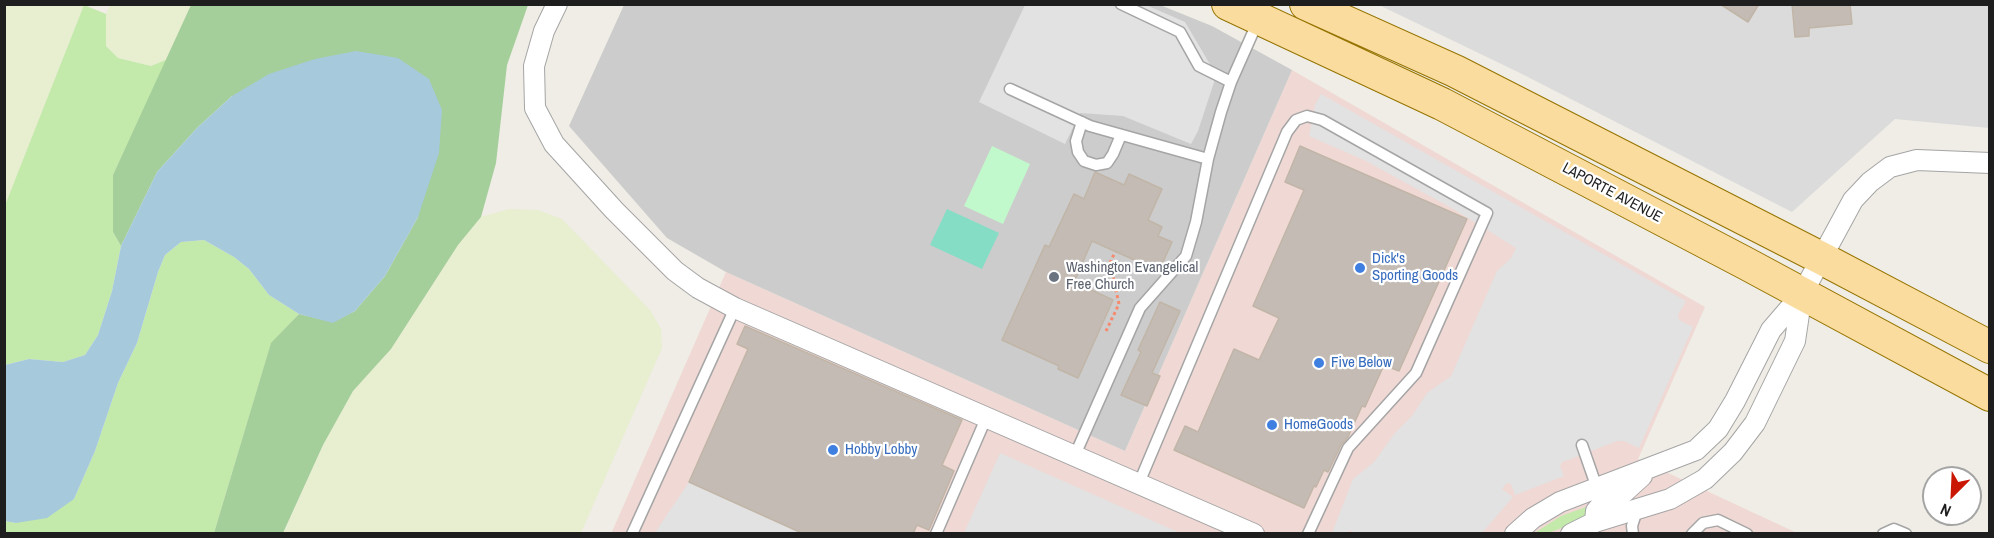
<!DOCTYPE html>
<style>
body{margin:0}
#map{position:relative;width:1994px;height:538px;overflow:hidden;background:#efede5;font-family:"Archivo Narrow",sans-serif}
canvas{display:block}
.frame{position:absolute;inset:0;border:6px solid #1e1e1e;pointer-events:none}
.north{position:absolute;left:1922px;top:466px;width:60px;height:60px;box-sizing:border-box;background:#fff;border:2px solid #a5a5a5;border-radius:50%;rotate:204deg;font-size:16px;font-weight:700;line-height:24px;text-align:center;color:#1e1e1e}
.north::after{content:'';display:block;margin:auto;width:21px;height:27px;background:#ca1703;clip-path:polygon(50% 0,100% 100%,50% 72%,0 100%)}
</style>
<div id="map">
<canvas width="1994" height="538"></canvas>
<div class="frame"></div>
<div class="north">N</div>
</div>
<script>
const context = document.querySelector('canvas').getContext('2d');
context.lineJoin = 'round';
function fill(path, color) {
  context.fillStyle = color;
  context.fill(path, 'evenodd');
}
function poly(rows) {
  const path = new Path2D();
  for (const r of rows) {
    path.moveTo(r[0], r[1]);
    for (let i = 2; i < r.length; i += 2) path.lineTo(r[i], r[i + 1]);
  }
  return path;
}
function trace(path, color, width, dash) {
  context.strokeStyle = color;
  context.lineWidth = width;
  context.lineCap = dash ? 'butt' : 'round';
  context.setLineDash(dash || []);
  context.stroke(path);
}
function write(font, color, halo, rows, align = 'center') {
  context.font = font + ' "Archivo Narrow",sans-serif';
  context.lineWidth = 4.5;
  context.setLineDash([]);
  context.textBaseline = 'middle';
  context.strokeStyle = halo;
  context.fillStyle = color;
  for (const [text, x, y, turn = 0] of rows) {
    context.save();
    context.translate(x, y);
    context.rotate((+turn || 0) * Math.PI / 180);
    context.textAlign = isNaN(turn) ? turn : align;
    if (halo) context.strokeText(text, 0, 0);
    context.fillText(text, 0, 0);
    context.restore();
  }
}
const residential = poly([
 [1379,5,1989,5,1989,128,1895,119,1792,212,1520,73]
]);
const commercial = poly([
 [1292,70,1705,307,1638,459,1797,533,611,534,726,272,1125,451]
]);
const religious = poly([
 [624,5,1160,5,1212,26,1292,70,1125,451,726,272,667,238,569,126]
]);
const farmland = poly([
 [5,5,84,5,5,208],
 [110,5,191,5,168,59,151,66,118,58,106,46,106,14],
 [509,209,538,210,562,219,650,310,661,329,662,348,581,533,283,534,323,445,353,391,391,349,458,245,481,217]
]);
const grass = poly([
 [84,5,106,14,106,46,118,58,151,66,168,59,113,175,113,232,121,246,112,291,98,335,85,355,63,362,29,359,5,365,4,208],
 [204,240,234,257,249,269,269,295,299,314,271,344,214,533,5,534,5,521,16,523,74,499,95,451,118,383,137,343,158,272,165,255,181,242],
 [1586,507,1589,508,1586,516,1578,522,1548,533,1533,534,1561,516]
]);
const forest = poly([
 [191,5,528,5,507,65,496,163,481,217,458,245,391,349,353,391,323,445,283,533,214,533,271,343,299,314,333,322,355,311,385,276,418,217,232,96,197,128,157,172,121,246,113,232,113,175]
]);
const park = poly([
 [992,146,1030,164,1003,224,964,206]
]);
const pitch = poly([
 [947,209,999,233,982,269,930,245]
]);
const parking = poly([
 [1025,5,1146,5,1185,22,1211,66,1218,70,1198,131,1191,144,1123,116,1080,113,1065,144,979,102],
 [1321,94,1686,301,1678,315,1679,320,1693,327,1639,448,1624,441,1617,441,1571,459,1562,462,1560,466,1564,476,1515,495,1511,484,1507,483,1502,489,1513,497,1482,533,1358,534,1349,530,1348,533,1332,533,1353,479,1374,462,1395,433,1412,416,1427,393,1451,376,1497,271,1511,258,1516,248,1455,210,1366,161,1309,136,1315,105],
 [1000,453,1180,533,964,533],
 [689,482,804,533,654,534]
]);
const water = poly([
 [356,51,398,58,429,79,442,110,439,153,418,217,385,276,355,311,333,323,299,314,269,295,249,269,234,257,204,240,181,242,165,255,158,272,137,343,118,383,95,451,74,499,47,518,16,523,5,521,5,365,29,359,63,362,85,355,98,335,112,291,121,246,157,172,197,128,232,96,269,74,315,59]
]);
const building = poly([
 [1720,4,1759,4,1748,22,1720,4],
 [1792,4,1850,4,1852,24,1809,28,1809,36,1795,37,1792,4],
 [1300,146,1467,219,1399,371,1384,365,1365,407,1362,406,1348,437,1341,445,1328,472,1324,470,1316,487,1314,486,1304,508,1174,450,1185,426,1198,432,1234,349,1259,360,1279,318,1253,306,1304,190,1285,182,1300,146],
 [1095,172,1124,185,1129,174,1162,189,1148,220,1162,227,1158,236,1172,242,1159,271,1092,241,1074,282,1113,300,1078,378,1058,369,1059,366,1002,340,1045,245,1049,247,1074,194,1084,199,1095,172],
 [1160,302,1180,311,1152,373,1160,376,1147,406,1121,395,1141,352,1138,350,1160,302],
 [745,326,962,420,942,465,954,471,929,530,917,525,913,534,804,534,689,482,748,349,737,344,745,326]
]);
const path = poly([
 [1106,331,1119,304,1110,263,1115,252]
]);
const service = poly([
 [1121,4,1180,32,1199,66,1231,82],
 [1010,89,1090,126,1208,159],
 [1082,122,1076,141,1078,152,1084,161,1096,165,1107,163,1113,154,1121,135],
 [1582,445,1597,488],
 [1075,455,1140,308,1186,256,1196,222,1208,159,1221,112,1231,82,1258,21],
 [1139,483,1287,132,1296,120,1307,116,1322,120,1487,213,1416,373,1348,448,1308,534],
 [632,534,735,308],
 [936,534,987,416],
 [1633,534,1632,526,1637,510],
 [1692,534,1703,523,1718,520,1747,534],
 [1883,534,1894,529,1906,534]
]);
const minor = poly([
 [557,4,544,31,534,66,535,108,554,144,614,210,675,271,698,288,735,308,1254,534],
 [1595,522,1596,511,1603,503,1619,497,1642,476],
 [1515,534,1533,518,1560,502,1696,450,1718,429,1735,401,1771,330,1802,294,1853,200,1870,182,1890,167,1917,160,1990,163],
 [1571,534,1595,522,1670,499,1705,479,1733,452,1755,423,1795,341,1802,294]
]);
const primary = poly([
 [1228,4,1442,104,1747,264,1990,395],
 [1306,4,1455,71,1821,258,1990,347]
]);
const markers = [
 [1360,268,6,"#3f7fe0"],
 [1054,277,6,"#6b7280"],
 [1319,363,6,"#3f7fe0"],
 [1272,425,6,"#3f7fe0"],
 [833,450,6,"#3f7fe0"]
];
const streetNames = [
 ["LAPORTE AVENUE",1612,193,28]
];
const shopNames = [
 ["Dick's",1372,259],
 ["Sporting Goods",1372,276],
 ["Five Below",1331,363],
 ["HomeGoods",1284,425],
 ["Hobby Lobby",845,450]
];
const worshipNames = [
 ["Washington Evangelical",1066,268],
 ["Free Church",1066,285]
];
fill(residential, '#dcdbdb');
fill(commercial, '#f0d8d4');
fill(religious, '#ccc');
fill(farmland, '#e8eed0');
fill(grass, '#c3e9ab');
fill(forest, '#a4ce9a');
fill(park, '#c2f9cc');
fill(pitch, '#84ddc4');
fill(parking, '#e2e2e2');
fill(water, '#a6cadc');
fill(building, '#c4bcb4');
trace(building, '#c1b5a7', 1.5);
trace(service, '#a5a5a5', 13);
trace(minor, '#a5a5a5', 22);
trace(primary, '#967402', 34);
trace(path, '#f8896d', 3, [3, 3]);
trace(service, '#fff', 10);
trace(minor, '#fff', 20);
trace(primary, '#fadc9e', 32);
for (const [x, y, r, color] of markers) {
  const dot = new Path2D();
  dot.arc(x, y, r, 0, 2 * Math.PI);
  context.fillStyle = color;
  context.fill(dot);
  trace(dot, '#fff', 2);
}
write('15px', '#1e1e1e', '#fff', streetNames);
write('15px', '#366cbe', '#fff', shopNames, 'left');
write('15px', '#5b616d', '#fff', worshipNames, 'left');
</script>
